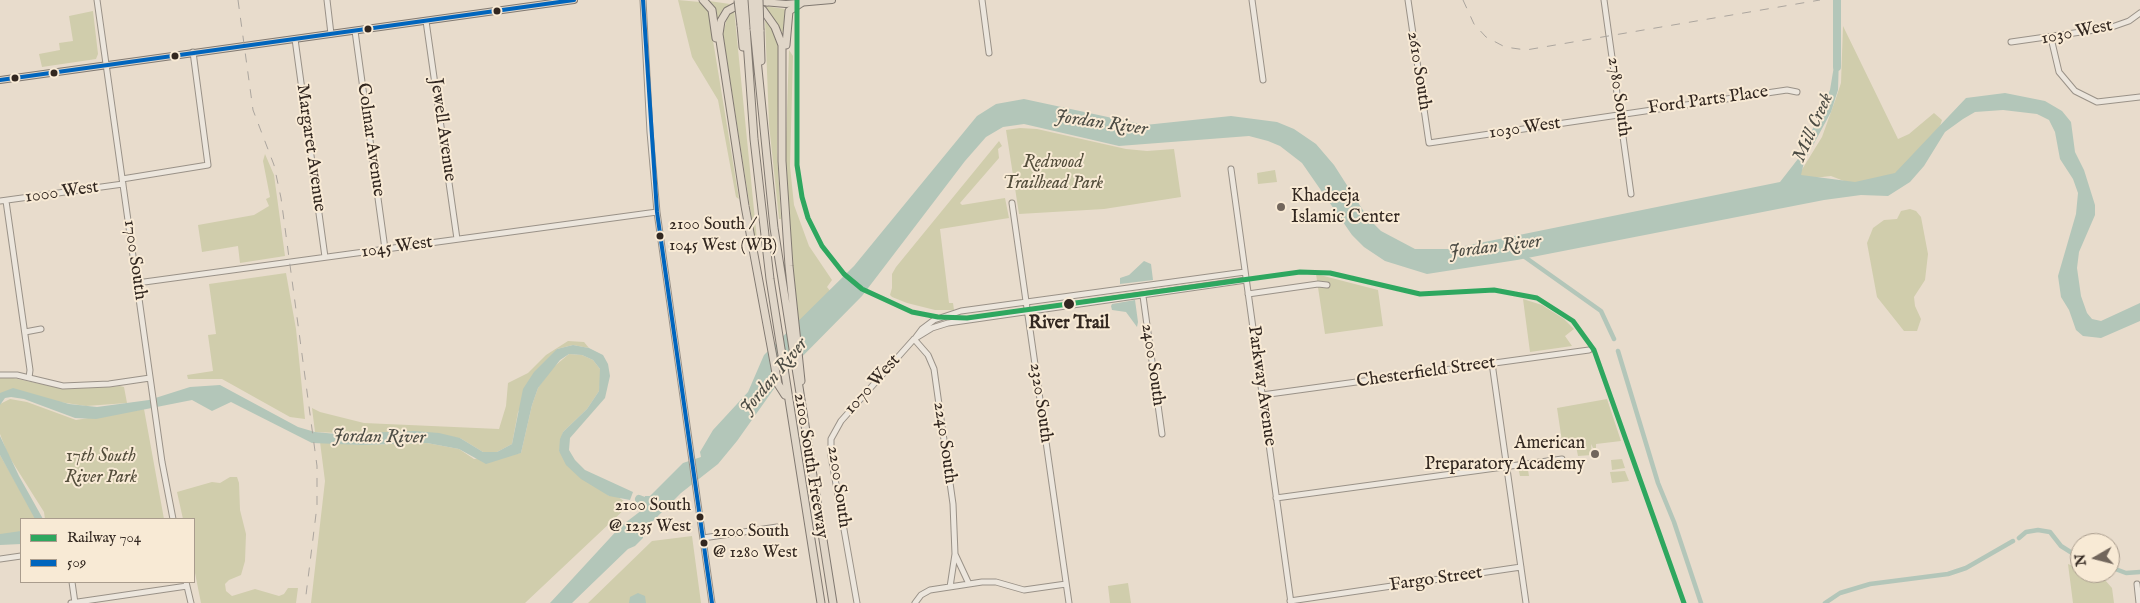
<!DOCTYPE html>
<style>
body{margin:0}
#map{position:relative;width:2140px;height:603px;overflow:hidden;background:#e8dccc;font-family:"IM FELL English",serif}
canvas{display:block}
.legend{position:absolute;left:20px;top:518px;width:175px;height:65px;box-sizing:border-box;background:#f8ead5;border:1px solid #a99c8d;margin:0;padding:6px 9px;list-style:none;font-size:15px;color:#322720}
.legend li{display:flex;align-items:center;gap:10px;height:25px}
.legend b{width:25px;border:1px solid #a99c8d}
.north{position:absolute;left:2070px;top:533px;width:50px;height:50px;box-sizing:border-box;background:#f8ead5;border:1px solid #a99c8d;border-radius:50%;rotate:262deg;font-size:14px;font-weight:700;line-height:20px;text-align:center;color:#322720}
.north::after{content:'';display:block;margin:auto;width:18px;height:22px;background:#72665c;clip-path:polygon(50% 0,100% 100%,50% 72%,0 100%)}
</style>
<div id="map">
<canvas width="2140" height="603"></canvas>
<ul class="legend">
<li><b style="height:6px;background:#2ea75f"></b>Railway 704</li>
<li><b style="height:6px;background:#0065bd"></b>509</li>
</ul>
<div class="north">N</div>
</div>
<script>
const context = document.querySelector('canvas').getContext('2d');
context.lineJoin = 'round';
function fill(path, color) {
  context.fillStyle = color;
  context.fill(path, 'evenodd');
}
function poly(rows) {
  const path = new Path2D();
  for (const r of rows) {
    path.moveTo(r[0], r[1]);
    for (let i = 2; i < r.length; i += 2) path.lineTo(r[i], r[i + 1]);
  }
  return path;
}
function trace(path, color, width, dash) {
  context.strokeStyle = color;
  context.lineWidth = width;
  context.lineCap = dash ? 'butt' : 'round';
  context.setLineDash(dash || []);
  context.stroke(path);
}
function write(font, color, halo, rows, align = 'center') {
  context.font = font + ' "IM FELL English",serif';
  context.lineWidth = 4;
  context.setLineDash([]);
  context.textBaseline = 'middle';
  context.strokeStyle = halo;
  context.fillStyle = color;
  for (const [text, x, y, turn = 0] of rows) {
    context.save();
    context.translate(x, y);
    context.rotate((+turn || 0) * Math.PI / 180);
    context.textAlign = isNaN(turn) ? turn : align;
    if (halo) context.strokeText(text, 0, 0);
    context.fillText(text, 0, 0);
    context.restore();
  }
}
const green = poly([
 [678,0,700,2,708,10,739,199,736,197,718,100,692,57],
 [709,1,730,4,722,13,716,27],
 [764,6,785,9,783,33,764,8],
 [734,9,757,240,755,240,723,34,727,18],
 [93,11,98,54,96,59,42,67,39,54,60,50,59,43,73,41,69,16],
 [765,19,771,26,779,48,777,152,781,219,779,219,769,124],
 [1843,26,1898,139,1909,134,1934,113,1942,120,1938,132,1905,168,1881,185,1849,183,1831,176,1804,179,1798,176,1822,137,1836,98,1841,83],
 [789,50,793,56,790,166,794,205,809,246,832,280,827,287,831,292,798,331,785,172],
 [1020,128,1037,129,1126,149,1147,151,1174,149,1181,197,1104,209,1019,214,1006,130],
 [999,141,1002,146,998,149,999,158,960,203,962,205,1005,198,1009,218,940,229,949,303,953,303,954,310,935,310,907,303,892,297,890,295,892,288,892,274,896,267],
 [265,154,274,175,285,256,240,263,238,246,202,252,198,225,254,215,269,206,266,199,270,197,263,161],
 [1275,170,1277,182,1258,184,1257,173],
 [1910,209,1916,211,1921,217,1928,254,1925,280,1914,297,1915,306,1921,319,1917,331,1904,331,1877,297,1867,243,1873,228,1884,220,1897,219,1901,211],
 [286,273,296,329,305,419,290,417,222,379,188,379,187,375,213,371,208,335,216,334,209,284],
 [1316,274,1378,290,1383,326,1325,334],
 [1523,299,1542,305,1564,319,1574,329,1565,336,1572,346,1530,352],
 [568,341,584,342,589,348,573,345,557,349,518,412,512,444,497,452,483,452,460,438,315,432,312,408,320,412,364,423,499,429,506,406,508,383,528,373,546,355],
 [569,354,582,355,593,360,600,369,601,377,599,391,587,409,563,432,559,451,609,496,617,496,629,505,525,603,311,603,325,481,320,442,362,445,427,443,459,449,474,459,521,453,532,405,538,388,551,369],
 [0,378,13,378,64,389,120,386,124,387,127,403,86,406,0,393],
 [10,399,27,402,76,420,144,409,164,519,45,519,44,512,8,455,0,434,0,404],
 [1607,399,1621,441,1596,444,1596,448,1593,448,1591,444,1592,455,1578,456,1576,446,1563,448,1557,408],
 [0,455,36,518,21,519,21,531,15,534,0,534],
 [1622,459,1625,468,1612,470,1611,460],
 [1538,464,1528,470,1529,476,1520,476,1518,467],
 [1625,471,1629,481,1612,483,1610,472],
 [230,477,237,477,239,483,240,510,246,534,245,561,241,575,229,580,225,584,226,591,232,596,255,589,279,596,284,594,288,588,298,588,296,603,201,603,194,568,194,519,183,519,177,492,212,482,220,483],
 [692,536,701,603,588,603,652,541],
 [2068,564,2080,569,2080,573,2090,573,2105,580,2112,588,2114,603,2073,603],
 [1128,583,1131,603,1110,603,1108,586]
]);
const water = poly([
 [1839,57,1838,90,1831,112,1804,162,1801,175,1855,182,1895,173,1966,98,2005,93,2045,101,2062,111,2071,122,2075,152,2084,170,2095,205,2095,215,2079,252,2077,268,2081,296,2087,313,2092,319,2101,321,2140,303,2140,321,2101,338,2083,336,2076,330,2069,310,2061,297,2058,276,2076,214,2078,193,2073,179,2060,159,2055,132,2049,120,2037,114,2003,110,1975,112,1963,119,1945,132,1924,166,1910,182,1888,196,1861,195,1824,200,1517,260,1427,274,1385,261,1364,247,1352,235,1302,163,1280,146,1268,141,1249,136,1119,146,1024,124,1003,127,986,137,965,161,862,296,783,376,737,441,718,464,681,493,643,531,643,538,635,546,628,549,572,603,550,603,621,526,642,510,645,496,650,496,683,463,701,457,700,452,713,430,748,392,764,355,854,266,977,116,996,104,1024,99,1145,125,1231,116,1277,122,1294,129,1316,144,1334,165,1368,218,1381,231,1415,249,1450,249,1780,182,1801,155,1830,90,1834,66],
 [1144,261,1151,264,1153,280,1120,284,1120,278,1129,275],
 [1135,300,1138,322,1137,327,1126,312,1112,310,1111,306,1112,304],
 [573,345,589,348,603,355,608,364,610,376,605,398,570,438,569,450,575,460,585,470,633,492,630,500,609,496,581,479,566,465,559,451,560,439,563,432,587,409,599,391,600,369,593,360,582,355,569,354,560,360,538,388,532,405,521,453,486,464,459,449,427,443,362,445,312,443,231,402,212,411,192,400,96,419,75,418,24,399,11,397,5,398,0,405,0,393,13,388,69,404,97,407,149,400,190,387,220,385,298,427,315,432,337,434,414,431,439,433,460,438,483,452,497,452,512,444,523,389,534,372,557,349],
 [0,436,19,476,43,519,35,519,0,455],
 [21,531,21,544,0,545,0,534],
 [638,593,645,596,646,603,629,603,630,597]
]);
const canal = poly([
 [1522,255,1601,311,1614,339],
 [1618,351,1658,483,1674,522,1701,603],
 [2019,538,2026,532,2038,530,2050,532,2061,546,2080,558],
 [2110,567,2126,573,2140,572],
 [1825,603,1840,593,1870,584,1948,574,1966,568,2013,541]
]);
const river = poly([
 [1837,0,1837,67],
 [639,499,652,504]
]);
const minor = poly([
 [97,0,162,462,173,519],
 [327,0,331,34],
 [643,0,650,132,657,212,712,603],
 [982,0,989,53],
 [1252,0,1263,80],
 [1408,0,1429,143,1787,90,1797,92],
 [1604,0,1631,194],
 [426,21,457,239],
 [355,31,385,249],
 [2051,38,2059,72,2075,91,2097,102,2140,97],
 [295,39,325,257],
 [2011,42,2109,28,2129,21,2140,13],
 [1231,169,1291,603],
 [122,179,208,165,193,52],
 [0,201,123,184],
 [6,201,30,370,29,378],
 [1012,203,1069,603],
 [137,283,657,212],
 [1248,294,1318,284,1327,285],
 [1143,296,1162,434],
 [25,332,41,329],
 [916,337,922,329,934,320,961,311,1245,272],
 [914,339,928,355,934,369,953,504,955,554,969,584],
 [1492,363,1526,603],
 [0,375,17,375,63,386,109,384,150,378],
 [1262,395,1589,350],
 [1276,498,1562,459],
 [703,538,777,527],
 [0,559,21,556],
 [72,582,75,603],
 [186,582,191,603],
 [2137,584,2139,603],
 [950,587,955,554],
 [1290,601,1521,567],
 [71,603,187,586],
 [857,603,831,456,831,439,841,421,914,339,932,328,948,323,1246,280],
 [915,603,921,595,930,590,982,582,996,582,1024,590,1066,584]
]);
const major = poly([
 [763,2,786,4,832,0],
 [0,80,574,0]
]);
const highway = poly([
 [703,0,712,10,716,38],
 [761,0,767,2],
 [744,2,727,11,721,21,719,34,745,206,778,384,785,395],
 [755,5,763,10,775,27,782,45,782,161,789,266,801,381],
 [741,25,743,47],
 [746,27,754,139,770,279,821,603],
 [754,29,774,228,833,603],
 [760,30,761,61],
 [786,45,789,11,801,3]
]);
const rail = poly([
 [238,0,253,110,274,165,281,198,317,466,317,506,305,603],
 [1463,0,1474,24,1486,37,1505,47,1526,50,1820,0]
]);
const highwayBridge = poly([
 [738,0,741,25],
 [744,0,746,27],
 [752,0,754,29],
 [759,0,760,30]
]);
const bus1 = poly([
 [643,0,657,212,712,603],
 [0,80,574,0]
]);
const rail1 = poly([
 [797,0,797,165,802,197,808,218,822,246,844,274,862,289,912,312,938,317,967,318,1300,272,1330,273,1420,294,1494,290,1537,298,1573,321,1594,350,1684,603]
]);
const markers = [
 [497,11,4.5,"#322720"],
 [368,29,4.5,"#322720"],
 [175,56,4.5,"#322720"],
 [54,73,4.5,"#322720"],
 [15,78,4.5,"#322720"],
 [1281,207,5,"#72665c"],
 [660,236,4.5,"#322720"],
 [1069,304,6,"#322720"],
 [1595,454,5,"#72665c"],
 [700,517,4.5,"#322720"],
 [704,543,4.5,"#322720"]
];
const busNames = [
 ["2100 South /",669,226],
 ["1045 West (WB)",669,247],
 ["2100 South",691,507,"right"],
 ["@ 1235 West",691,528,"right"],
 ["2100 South",713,533],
 ["@ 1280 West",713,554]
];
const streetNames = [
 ["1030 West",2077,33,-11],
 ["2610 South",1418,71,81],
 ["2780 South",1618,97,82],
 ["Ford Parts Place",1708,101,-8],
 ["1030 West",1525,129,-8],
 ["Jewell Avenue",442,130,82],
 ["Colmar Avenue",370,140,82],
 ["Margaret Avenue",310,148,82],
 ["1000 West",62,193,-8],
 ["1045 West",397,248,-8],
 ["1700 South",134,260,82],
 ["2400 South",1152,365,82],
 ["Chesterfield Street",1426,373,-8],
 ["1070 West",873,385,-48],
 ["Parkway Avenue",1261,386,82],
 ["2320 South",1040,403,82],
 ["2240 South",944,443,82],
 ["2100 South Freeway",810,466,81],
 ["2200 South",838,487,82],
 ["Fargo Street",1436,580,-8]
];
const parkNames = [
 ["Redwood",1053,163],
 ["Trailhead Park",1053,184],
 ["17th South",101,457],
 ["River Park",101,478]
];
const poiNames = [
 ["Khadeeja",1291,197],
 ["Islamic Center",1291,218],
 ["American",1585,444,"right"],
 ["Preparatory Academy",1585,465,"right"]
];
const stopNames = [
 ["River Trail",1069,324]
];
const waterNames = [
 ["Jordan River",1101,124,8],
 ["Mill Creek",1814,128,-66],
 ["Jordan River",1495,248,-7],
 ["Jordan River",775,377,-50],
 ["Jordan River",379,438,1]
];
fill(green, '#d0cdac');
fill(water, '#b3c6b9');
trace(canal, '#b3c6b9', 4.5);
trace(river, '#b3c6b9', 8);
trace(minor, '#9a9288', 7);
trace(major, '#817971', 8);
trace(highway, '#817971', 9);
trace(minor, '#ece6dd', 5);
trace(major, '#e0d6c8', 6);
trace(highway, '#e0d6c8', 7);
trace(rail, '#aba59e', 1, [9, 9]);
trace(highwayBridge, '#817971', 9, []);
trace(highwayBridge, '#e0d6c8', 7);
trace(bus1, '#0065bd', 4);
trace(rail1, '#2ea75f', 5);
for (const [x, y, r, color] of markers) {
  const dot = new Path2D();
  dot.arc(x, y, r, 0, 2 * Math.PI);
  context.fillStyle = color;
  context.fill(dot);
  trace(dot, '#f8ead5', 2);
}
write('17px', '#322720', '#f8ead5', busNames, 'left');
write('18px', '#322720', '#f8ead5', streetNames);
write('italic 18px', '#544e3c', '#f8ead5', parkNames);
write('18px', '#322720', '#f8ead5', poiNames, 'left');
write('bold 18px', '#322720', '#f8ead5', stopNames);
write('italic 19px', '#4c4c44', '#f8ead5', waterNames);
</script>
